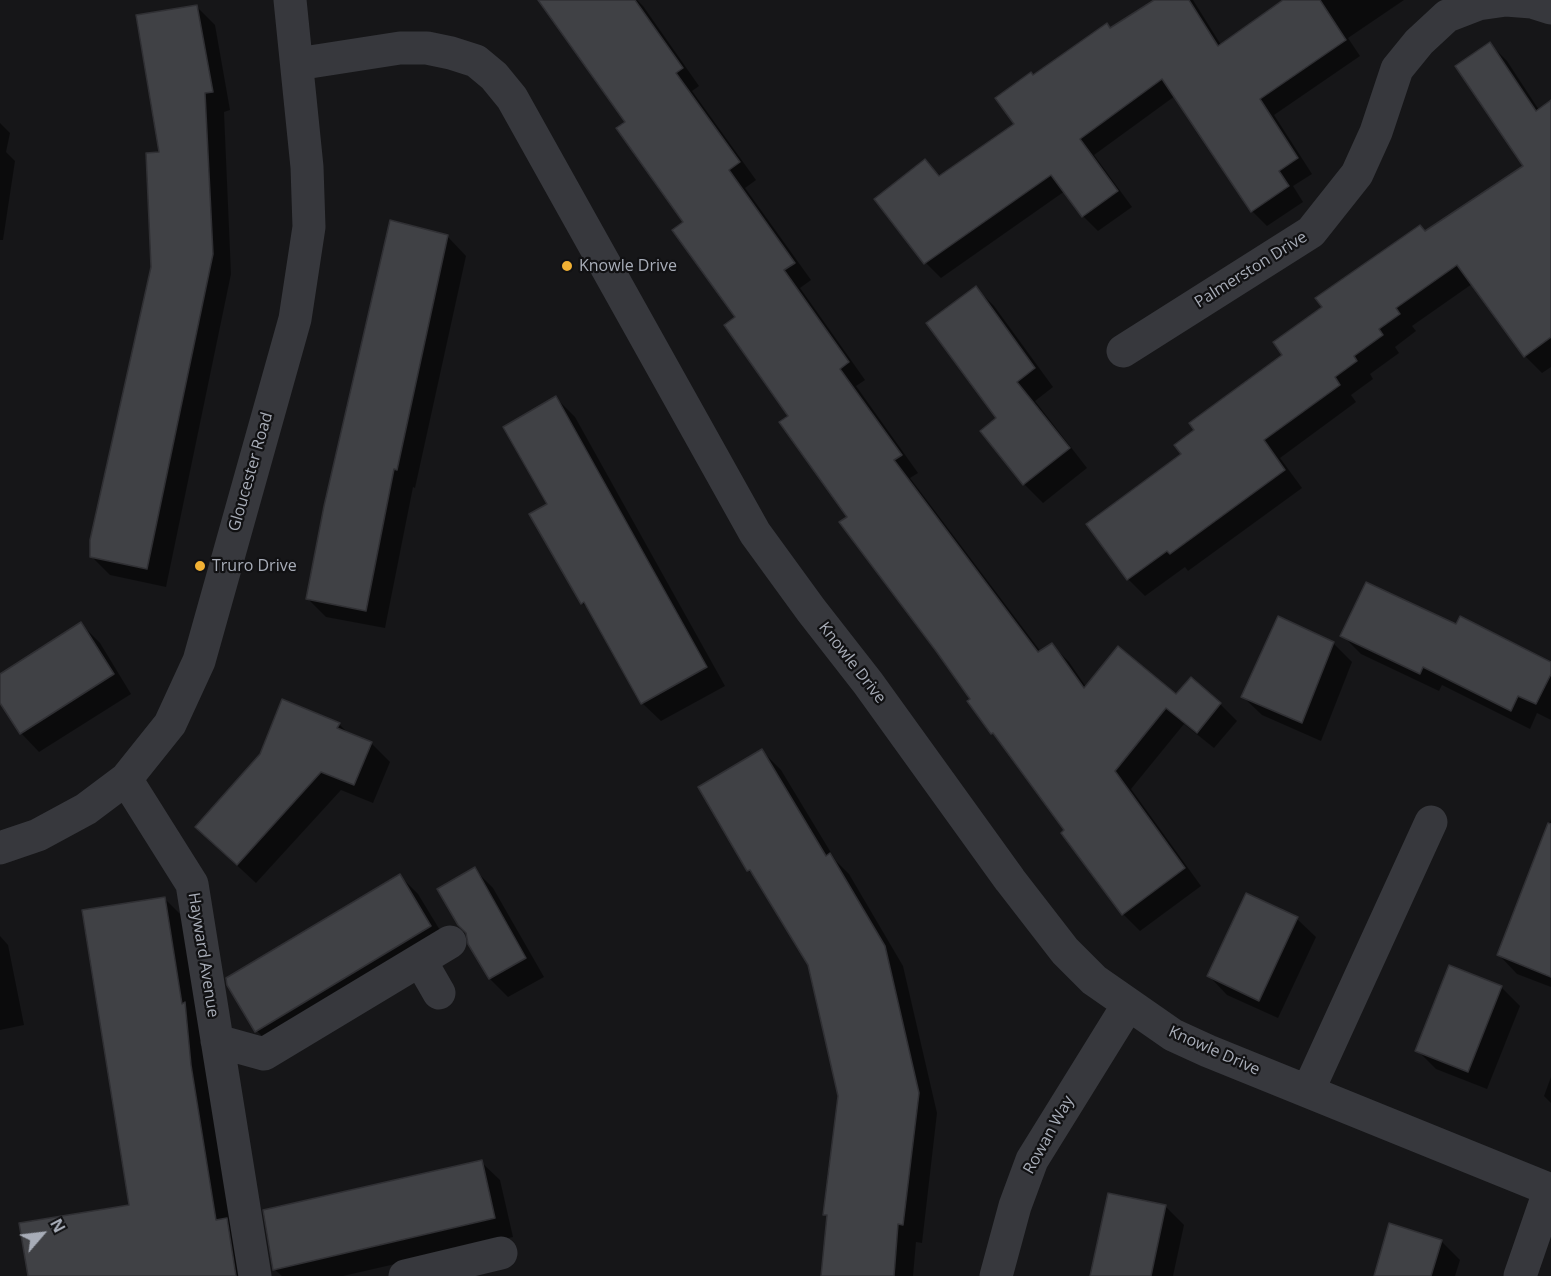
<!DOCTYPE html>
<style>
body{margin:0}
#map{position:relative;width:1551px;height:1276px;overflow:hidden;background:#161618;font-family:"Open Sans",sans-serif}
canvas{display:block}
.north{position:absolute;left:12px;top:1204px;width:60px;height:60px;-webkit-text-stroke:4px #111113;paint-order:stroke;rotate:62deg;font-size:16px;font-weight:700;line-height:24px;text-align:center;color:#a8adb8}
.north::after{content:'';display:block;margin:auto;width:21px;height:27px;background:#a8adb8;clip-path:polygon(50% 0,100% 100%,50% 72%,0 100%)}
</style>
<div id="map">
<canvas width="1551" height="1276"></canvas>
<div class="north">N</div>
</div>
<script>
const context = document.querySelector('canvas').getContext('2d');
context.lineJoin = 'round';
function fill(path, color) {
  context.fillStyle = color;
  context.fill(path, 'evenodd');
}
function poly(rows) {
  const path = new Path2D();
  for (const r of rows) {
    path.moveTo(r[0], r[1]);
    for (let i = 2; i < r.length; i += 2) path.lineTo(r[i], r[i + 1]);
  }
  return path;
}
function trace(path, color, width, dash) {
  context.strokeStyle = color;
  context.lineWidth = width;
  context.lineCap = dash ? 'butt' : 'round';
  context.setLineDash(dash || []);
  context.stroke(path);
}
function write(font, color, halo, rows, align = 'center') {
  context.font = font + ' "Open Sans",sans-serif';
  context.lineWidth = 4.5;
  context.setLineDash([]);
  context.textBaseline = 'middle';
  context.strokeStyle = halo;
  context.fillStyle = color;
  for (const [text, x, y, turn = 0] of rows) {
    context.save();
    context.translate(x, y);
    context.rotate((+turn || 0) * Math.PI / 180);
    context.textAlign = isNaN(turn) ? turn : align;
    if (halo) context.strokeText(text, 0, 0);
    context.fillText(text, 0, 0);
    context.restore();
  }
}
const shadow = poly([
 [539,0,637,0,643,6,699,86,692,91,756,180,745,188,811,280,800,288,865,380,856,386,918,473,910,478,1041,652,1052,645,1069,662,1086,687,1177,696,1220,704,1237,721,1214,748,1184,724,1131,789,1201,886,1140,931,1123,914,1005,747,992,733,973,699,849,517,790,416,685,222,627,123],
 [1157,0,1193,0,1221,45,1286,0,1404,0,1348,38,1360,56,1274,115,1312,174,1293,186,1303,202,1267,226,1252,211,1175,96,1094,155,1132,207,1098,231,1083,216,1065,191,941,278,926,263,876,200,925,161,941,176,1016,124,1034,77],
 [197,7,215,25,230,110,224,112,231,274,166,587,110,575,91,556,152,268,161,154],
 [1490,44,1507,61,1539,110,1551,102,1551,367,1542,373,1525,356,1472,284,1412,326,1416,331,1395,347,1399,353,1370,374,1373,379,1351,395,1356,402,1280,458,1302,488,1188,571,1185,567,1145,596,1128,579,1088,525,1183,455,1284,355,1426,232,1525,167],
 [0,123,10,133,6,152,15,161,3,240,0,240],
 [448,237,466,256,415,488,413,487,385,628,326,617,307,598],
 [976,288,994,306,1053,387,1035,401,1087,468,1043,503,1024,484,982,431,998,419],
 [556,398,575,417,725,686,661,721,642,703,592,612,582,603,549,505],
 [81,624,100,643,131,694,39,752,21,733,0,701,0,676],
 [1456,626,1551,663,1551,720,1537,713,1530,729,1442,685,1439,691,1361,654,1342,635],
 [1333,643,1352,662,1321,741,1262,715,1243,697],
 [339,724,350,735,371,743,390,762,373,803,341,790,256,883,215,845],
 [762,751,781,770,836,861,849,874,903,966,937,1113,922,1243,916,1242,913,1276,823,1276,828,1217,825,1214,839,1096,809,965,759,881,749,871,700,788],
 [1551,819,1551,987,1517,974,1499,955],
 [474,869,493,888,544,977,508,997,490,979],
 [400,876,418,894,449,945,276,1050,257,1031,229,985],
 [164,898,185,919,253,1276,30,1276,130,1207],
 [1297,919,1316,937,1278,1018,1227,995,1209,976],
 [0,936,8,945,24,1025,0,1030],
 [1501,987,1520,1006,1487,1089,1436,1069,1417,1050],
 [1551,1077,1551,1103,1544,1096],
 [481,1162,500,1180,513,1237,343,1276,282,1276,274,1269],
 [1165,1206,1184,1225,1173,1276,1092,1276],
 [1441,1241,1460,1260,1455,1276,1375,1276]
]);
const building = poly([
 [538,0,635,0,683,68,676,73,740,162,729,170,795,263,784,270,849,362,840,369,902,455,894,460,1038,652,1052,643,1084,688,1118,646,1176,694,1191,677,1221,703,1197,733,1166,708,1115,771,1185,868,1122,915,1061,833,1064,830,993,733,991,734,967,701,970,699,936,651,839,522,847,517,779,422,788,416,724,325,735,317,672,230,683,222,616,128,625,122,538,0],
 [1154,0,1189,0,1218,46,1283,0,1320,0,1346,40,1260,99,1298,158,1279,171,1289,186,1251,212,1162,79,1080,139,1118,191,1082,217,1051,175,924,264,874,199,925,159,939,176,1014,124,995,98,1031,72,1033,75,1107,23,1110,28,1154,0],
 [197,5,213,92,205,93,213,254,147,569,90,557,90,540,151,267,146,153,159,152,136,15,197,5],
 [1490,42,1536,111,1551,100,1551,337,1524,357,1457,265,1396,308,1400,314,1379,329,1383,335,1354,356,1357,361,1335,377,1340,385,1264,440,1285,470,1170,554,1167,551,1127,580,1086,524,1181,454,1174,445,1194,430,1189,423,1282,355,1273,342,1322,307,1315,298,1420,225,1425,231,1523,166,1455,66,1490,42],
 [390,220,448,235,397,470,394,469,366,611,306,599,324,506,390,220],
 [976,286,1035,368,1017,382,1070,448,1023,485,980,431,996,418,926,323,976,286],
 [556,396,707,667,641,704,584,602,581,604,529,514,547,504,503,427,556,396],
 [1366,582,1456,624,1460,616,1551,662,1551,674,1536,704,1518,696,1511,711,1423,667,1420,674,1340,636,1366,582],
 [1278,616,1334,642,1302,723,1241,697,1278,616],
 [81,622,114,674,20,734,0,703,0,674,81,622],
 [282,699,340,723,337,728,372,742,354,785,321,772,237,865,195,827,260,754,282,699],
 [762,749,826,856,830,853,885,946,919,1093,903,1225,898,1224,894,1276,821,1276,827,1215,823,1215,838,1096,808,965,750,870,747,871,698,787,762,749],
 [1548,823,1551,824,1551,977,1497,955,1548,823],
 [475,867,526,958,489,979,468,944,466,933,458,925,437,889,475,867],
 [400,874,431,926,255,1032,227,985,226,978,400,874],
 [1246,893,1298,917,1259,1001,1207,976,1246,893],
 [165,897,182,1004,185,1002,191,1065,216,1220,227,1218,236,1276,28,1276,19,1223,129,1205,82,910,165,897],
 [1449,965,1502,986,1468,1072,1415,1051,1449,965],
 [482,1160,495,1218,273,1270,263,1210,482,1160],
 [1108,1193,1166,1205,1151,1276,1090,1276,1108,1193],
 [1389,1223,1442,1240,1431,1276,1374,1276,1389,1223]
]);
const street = poly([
 [297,64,400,48,427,48,451,53,476,61,494,76,512,98,755,533,811,610,868,683,1010,880,1065,951,1094,980,1173,1035,1208,1051,1551,1190],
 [1123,351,1311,232,1357,174,1376,132,1397,69,1419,42,1447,16,1478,4,1506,0,1532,2,1551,8],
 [126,779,192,884,255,1276],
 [0,848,38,835,86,809,126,779,170,724,199,661,295,319,309,227,307,167,290,0],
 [420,960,439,993],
 [217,1041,264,1054,450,942],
 [1308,1091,1431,822],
 [405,1276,501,1253],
 [996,1276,1015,1206,1032,1160,1128,1005],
 [1520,1276,1550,1189]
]);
const markers = [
 [567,266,6,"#f2b134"],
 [200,566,6,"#f2b134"]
];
const poiNames = [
 ["Knowle Drive",579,266],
 ["Truro Drive",212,566]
];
const streetNames = [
 ["Palmerston Drive",1251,270,-32],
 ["Gloucester Road",251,472,-74],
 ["Knowle Drive",852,663,52],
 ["Hayward Avenue",203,955,81],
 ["Knowle Drive",1214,1051,24],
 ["Rowan Way",1049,1135,-61]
];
fill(shadow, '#0007');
fill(building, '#404145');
trace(building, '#303034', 1.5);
trace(street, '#37383d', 33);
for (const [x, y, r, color] of markers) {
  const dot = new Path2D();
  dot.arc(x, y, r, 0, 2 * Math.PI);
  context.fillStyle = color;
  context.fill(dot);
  trace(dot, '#111113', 2);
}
write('16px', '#a8adb8', '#111113', poiNames, 'left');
write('16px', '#a8adb8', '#111113', streetNames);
</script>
